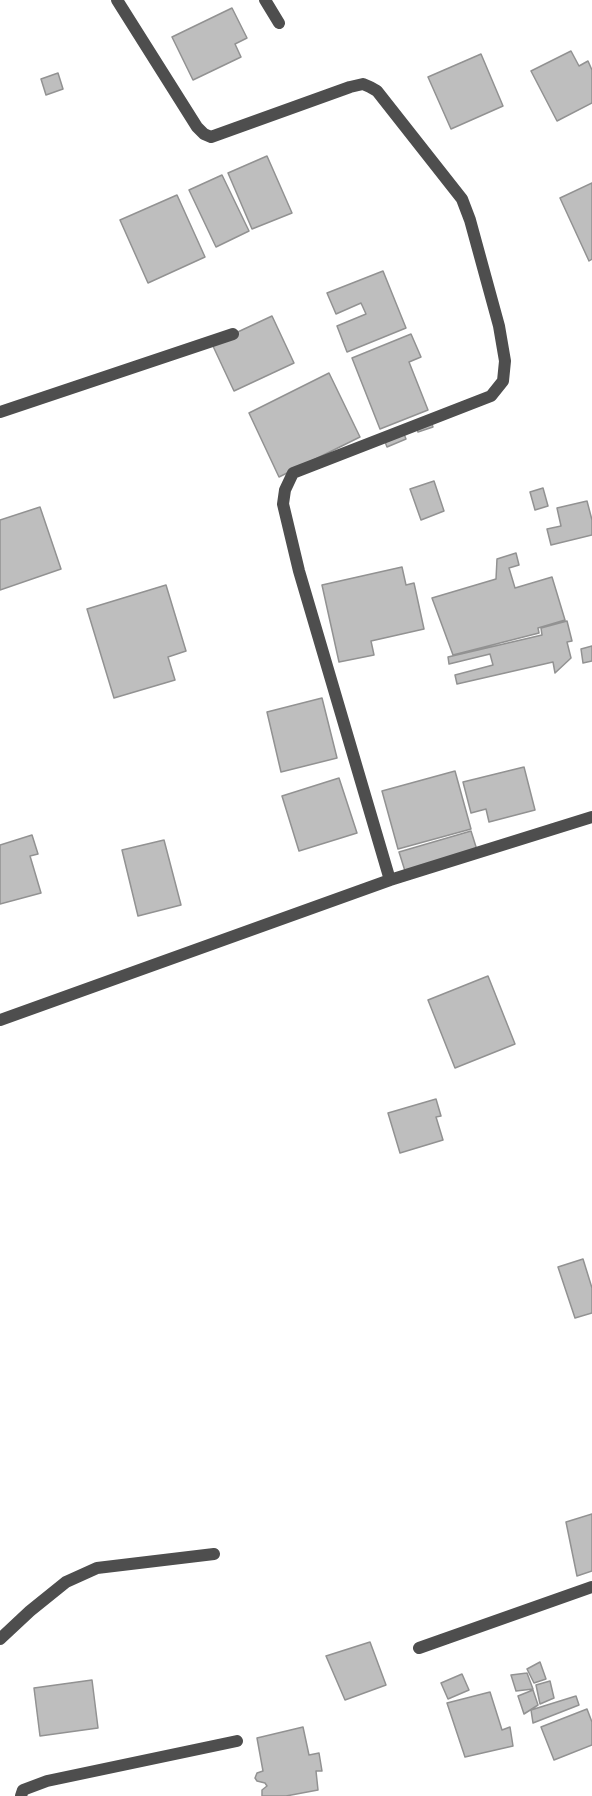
<!DOCTYPE html>
<style>
body{margin:0}
canvas{display:block;background:#fff}
</style>
<canvas width="592" height="1796"></canvas>
<script>
const context = document.querySelector('canvas').getContext('2d');
context.lineJoin = 'round';
function fill(path, color) {
  context.fillStyle = color;
  context.fill(path, 'evenodd');
}
function poly(rows) {
  const path = new Path2D();
  for (const r of rows) {
    path.moveTo(r[0], r[1]);
    for (let i = 2; i < r.length; i += 2) path.lineTo(r[i], r[i + 1]);
  }
  return path;
}
function trace(path, color, width, dash) {
  context.strokeStyle = color;
  context.lineWidth = width;
  context.lineCap = dash ? 'butt' : 'round';
  context.setLineDash(dash || []);
  context.stroke(path);
}
const building = poly([
 [232,8,247,38,235,44,241,57,193,80,172,37,232,8],
 [571,51,579,66,588,61,592,70,592,103,557,121,531,71,571,51],
 [481,54,503,106,451,129,428,77,481,54],
 [58,73,63,89,46,95,41,79,58,73],
 [267,156,292,213,252,229,228,173,267,156],
 [222,175,249,231,216,247,189,190,222,175],
 [592,183,592,259,589,261,560,198,592,183],
 [177,195,205,257,148,283,120,220,177,195],
 [383,271,406,328,347,352,337,326,366,314,361,303,336,314,327,293,383,271],
 [272,316,294,363,234,391,212,344,272,316],
 [411,334,421,357,409,362,428,410,380,429,352,358,411,334],
 [329,373,360,437,279,477,249,413,329,373],
 [429,416,433,427,418,432,417,429,404,434,406,439,387,447,382,434,429,416],
 [434,481,444,511,421,520,410,489,434,481],
 [543,488,548,506,535,510,530,492,543,488],
 [587,501,592,520,592,535,551,545,547,529,561,526,557,508,587,501],
 [40,507,61,569,0,590,0,520,40,507],
 [516,553,519,565,509,568,515,588,552,577,565,620,538,628,539,633,453,655,432,598,496,579,497,559,516,553],
 [402,567,406,585,414,583,424,629,371,641,374,655,339,662,322,585,402,567],
 [166,585,186,651,168,657,175,680,114,698,87,609,166,585],
 [567,621,572,641,567,642,571,658,555,673,553,662,457,684,455,675,493,665,490,654,449,664,448,657,542,635,541,628,567,621],
 [592,646,592,661,583,663,581,649,592,646],
 [322,698,337,758,281,772,267,712,322,698],
 [524,767,535,810,489,822,486,809,471,813,463,782,524,767],
 [455,771,471,829,398,849,382,791,455,771],
 [339,778,357,833,299,851,282,796,339,778],
 [471,831,477,850,405,871,399,852,471,831],
 [32,835,38,854,30,856,41,893,0,904,0,845,32,835],
 [164,840,181,905,138,916,122,850,164,840],
 [488,976,515,1044,455,1068,428,1000,488,976],
 [436,1099,441,1116,436,1117,443,1140,400,1153,388,1113,436,1099],
 [583,1259,592,1288,592,1313,575,1318,558,1267,583,1259],
 [592,1514,592,1571,577,1576,566,1522,592,1514],
 [370,1642,386,1685,345,1700,326,1656,370,1642],
 [540,1662,546,1679,534,1683,527,1669,540,1662],
 [527,1673,533,1689,516,1691,511,1675,527,1673],
 [462,1674,469,1690,448,1699,441,1683,462,1674],
 [92,1680,98,1728,40,1736,34,1688,92,1680],
 [550,1681,554,1698,540,1704,536,1685,550,1681],
 [533,1690,538,1705,524,1714,518,1696,533,1690],
 [490,1692,502,1730,510,1727,513,1746,465,1757,447,1703,490,1692],
 [576,1696,579,1705,533,1723,531,1710,576,1696],
 [587,1709,592,1722,592,1745,554,1760,541,1727,587,1709],
 [303,1727,309,1755,319,1753,322,1771,316,1771,318,1790,286,1796,262,1796,262,1790,267,1786,265,1783,257,1781,255,1778,257,1773,263,1771,257,1738,303,1727]
]);
const street = poly([
 [117,0,197,127,204,134,211,137,350,87,363,84,370,87,377,91,462,199,470,220,499,326,505,361,503,381,491,396,293,473,285,490,283,504,299,571,390,880],
 [265,0,279,23],
 [0,412,233,334],
 [0,1020,390,880,592,817],
 [0,1639,30,1611,66,1582,97,1568,214,1554],
 [419,1648,592,1587],
 [21,1796,23,1790,47,1781,237,1741]
]);
fill(building, '#bebebe');
trace(building, '#929292', 1.5);
trace(street, '#4e4e4e', 12);
</script>
